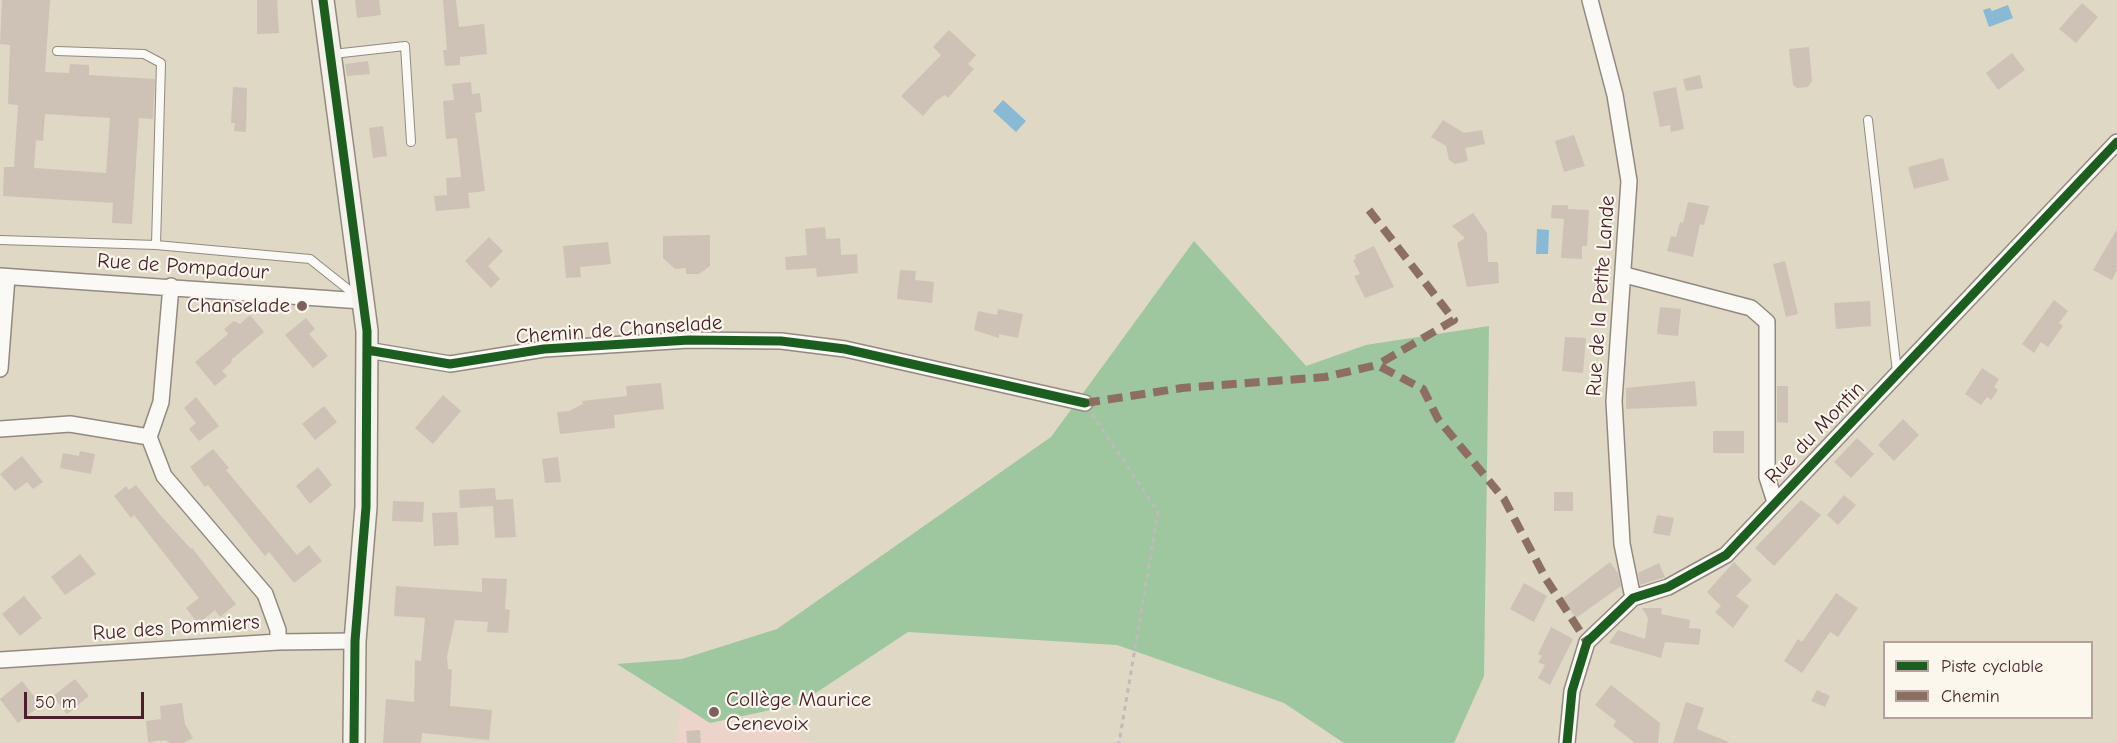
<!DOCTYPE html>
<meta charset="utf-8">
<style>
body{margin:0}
#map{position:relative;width:2117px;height:743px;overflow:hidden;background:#ded8c4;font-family:"Comic Neue",sans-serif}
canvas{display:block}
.legend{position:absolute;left:1883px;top:641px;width:210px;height:78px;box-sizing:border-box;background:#fbf7ec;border:2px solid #b4a19f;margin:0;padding:8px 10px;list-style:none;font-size:18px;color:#4a1f2b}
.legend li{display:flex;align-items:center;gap:12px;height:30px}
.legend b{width:30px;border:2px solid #b4a19f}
.scale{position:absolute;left:24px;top:692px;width:120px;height:27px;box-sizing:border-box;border:3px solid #4a1f2b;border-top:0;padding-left:8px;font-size:18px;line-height:21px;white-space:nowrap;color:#4a1f2b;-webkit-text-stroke:4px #fbf7ec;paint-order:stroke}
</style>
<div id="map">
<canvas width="2117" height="743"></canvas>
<ul class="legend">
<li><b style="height:8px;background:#1b5e20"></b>Piste cyclable</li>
<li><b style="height:8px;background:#8d6e63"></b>Chemin</li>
</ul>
<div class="scale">50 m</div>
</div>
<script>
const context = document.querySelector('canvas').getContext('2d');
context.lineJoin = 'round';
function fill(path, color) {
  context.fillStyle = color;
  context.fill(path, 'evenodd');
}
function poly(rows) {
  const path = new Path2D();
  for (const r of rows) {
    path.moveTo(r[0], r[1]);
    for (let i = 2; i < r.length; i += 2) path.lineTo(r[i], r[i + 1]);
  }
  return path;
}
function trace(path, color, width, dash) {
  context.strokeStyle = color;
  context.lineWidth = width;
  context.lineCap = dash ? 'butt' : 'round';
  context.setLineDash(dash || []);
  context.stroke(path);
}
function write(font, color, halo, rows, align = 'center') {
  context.font = font + ' "Comic Neue",sans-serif';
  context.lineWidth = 4.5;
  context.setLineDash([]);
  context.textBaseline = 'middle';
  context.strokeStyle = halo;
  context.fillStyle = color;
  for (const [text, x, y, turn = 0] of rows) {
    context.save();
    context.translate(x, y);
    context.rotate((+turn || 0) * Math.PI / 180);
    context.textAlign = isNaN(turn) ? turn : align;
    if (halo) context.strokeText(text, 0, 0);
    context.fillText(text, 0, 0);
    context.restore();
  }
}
const built = poly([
 [684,682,815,743,675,743]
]);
const forest = poly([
 [1194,241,1306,366,1366,345,1489,326,1484,676,1454,743,1344,743,1284,703,1117,645,908,632,799,704,710,723,617,664,682,659,777,629,1051,437]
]);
const water = poly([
 [2008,5,2013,18,1989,27,1983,10,1990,8,1992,11],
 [1003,100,1026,121,1016,132,993,111],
 [1537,229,1549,230,1548,254,1536,254]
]);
const building = poly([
 [2,0,50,0,45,72,69,73,70,64,89,65,89,75,155,79,153,119,139,118,132,224,112,223,113,203,3,196,4,167,14,167,18,105,8,104,10,45,0,44],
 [45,114,110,118,106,173,34,168,36,140,43,141],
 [257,0,277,0,279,33,257,34],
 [355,0,379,0,381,15,357,18],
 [443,0,456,0,459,27,484,24,487,54,460,57,460,65,445,66,443,50,447,50],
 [2082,3,2098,17,2076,43,2059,29],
 [949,30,976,55,968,64,974,69,948,98,945,95,936,101,923,116,901,96,941,55,933,47],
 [1809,47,1812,81,1808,87,1797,88,1793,85,1789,49],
 [2012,53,2025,70,1998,90,1986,73],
 [368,61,370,74,347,76,345,64],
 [1700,75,1703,88,1686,91,1683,79],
 [471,82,472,94,480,93,482,112,475,113,485,191,468,193,470,208,436,211,434,196,447,195,446,178,461,177,457,138,446,139,443,101,454,100,452,84],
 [233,87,247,88,246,132,234,131,235,123,231,123],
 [1676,87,1684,129,1671,132,1670,125,1660,127,1653,92],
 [1443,120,1464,133,1482,130,1485,144,1465,148,1468,161,1455,164,1449,160,1446,146,1431,137],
 [383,126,387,156,373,158,369,128],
 [1574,135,1585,166,1564,172,1555,141],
 [1943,158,1949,180,1914,189,1908,167],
 [1688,202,1709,206,1704,225,1700,224,1693,257,1667,251,1671,236,1676,237,1680,222,1683,223],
 [1552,205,1568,205,1568,209,1589,210,1587,246,1582,246,1582,259,1561,258,1564,219,1551,218],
 [1473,213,1487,233,1488,262,1498,262,1499,283,1467,287,1457,243,1465,238,1452,226],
 [825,227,826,239,840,238,841,255,857,254,858,273,817,277,816,268,786,270,785,257,807,255,805,229],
 [2117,229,2117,270,2112,280,2093,270],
 [710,235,710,266,699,274,686,274,686,268,675,269,663,258,663,236],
 [489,237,503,251,488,266,500,279,491,288,465,261],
 [608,242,611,264,580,267,581,277,566,278,563,246],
 [1374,246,1394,287,1365,298,1354,276,1360,274,1353,260,1356,259,1355,255],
 [1785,261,1798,314,1786,317,1773,264],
 [900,270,916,271,915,280,934,282,932,303,897,299],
 [2054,300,2068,311,2059,323,2063,326,2048,347,2041,342,2034,353,2022,344],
 [1870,301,1871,326,1836,329,1834,303],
 [1660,307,1681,309,1678,336,1657,334],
 [998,309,1023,314,1018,338,999,334,999,338,974,330,978,311,997,315],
 [250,315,264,332,231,360,232,362,222,371,227,376,215,386,195,362,228,334,224,329,234,321,240,324],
 [306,318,315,329,309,334,328,356,313,368,285,335],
 [1565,337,1586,338,1583,373,1562,371],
 [1982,368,1999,379,1994,387,1998,390,1991,400,1987,397,1981,405,1965,394],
 [1695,381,1697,406,1626,409,1626,388],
 [661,383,664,409,614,415,615,428,560,434,557,412,569,411,583,404,582,401,627,396,626,386],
 [1777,386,1788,386,1788,423,1777,422],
 [443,395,461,411,433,444,415,428],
 [196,397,219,426,199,441,189,429,196,423,184,408],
 [324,406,337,422,315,440,302,424],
 [1903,419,1919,435,1894,461,1878,445],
 [1713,431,1744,431,1744,453,1713,453],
 [1857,438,1874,454,1851,478,1834,462],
 [213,449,229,468,226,470,297,555,309,545,322,561,294,583,269,552,265,556,208,485,205,487,190,467],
 [80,451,95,454,91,474,60,468,63,453,79,456],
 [22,456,43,482,33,489,27,482,15,491,0,474],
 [558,457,561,482,545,483,542,459],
 [318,467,332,485,310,504,296,486],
 [136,485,161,516,191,549,192,548,236,604,220,617,215,610,198,624,186,608,199,598,134,515,131,518,114,496,126,486,129,490],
 [495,488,496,500,513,499,516,537,495,538,493,506,460,508,459,490],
 [1554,492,1573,492,1573,511,1554,511],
 [1844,495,1856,505,1838,525,1827,515],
 [1801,500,1821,515,1774,566,1755,548],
 [393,501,424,502,423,522,392,521],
 [457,512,459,545,434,546,432,513],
 [1657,515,1674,518,1670,536,1653,533],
 [80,554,96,574,65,595,51,577],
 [1610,562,1618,573,1621,586,1576,618,1562,599],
 [1734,562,1752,580,1736,596,1749,606,1733,628,1715,612,1721,606,1707,592],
 [1659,563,1665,577,1640,585,1638,573],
 [482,578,507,579,505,609,510,610,508,633,487,632,488,622,455,620,447,656,448,669,452,670,450,706,492,710,489,740,422,733,421,743,383,743,386,699,414,702,415,660,421,661,425,618,394,616,396,586,482,592],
 [1524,583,1547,596,1534,622,1510,609],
 [1836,593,1858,608,1838,637,1830,632,1802,673,1784,661,1798,639,1802,642],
 [24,596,42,618,20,636,2,614],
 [1642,608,1662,608,1661,614,1690,620,1689,628,1701,629,1699,645,1665,642,1661,658,1609,643,1618,630,1645,639,1648,618],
 [1551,627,1573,639,1550,685,1538,678,1545,665,1538,662,1542,656,1538,654],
 [75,679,89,696,67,714,53,696],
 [22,681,41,705,18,723,0,699],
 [1611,685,1660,723,1658,743,1635,743,1613,726,1616,721,1595,705],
 [1817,690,1830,696,1825,707,1811,701],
 [1686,702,1704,708,1697,729,1731,743,1673,743],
 [182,703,185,724,193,738,184,743,169,743,166,740,148,742,146,721,161,719,160,706],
 [700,730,701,743,687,743,686,731]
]);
const path = poly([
 [1092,414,1158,512,1119,743]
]);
const lane = poly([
 [57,51,144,54,161,63,156,245],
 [333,54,405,46,411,142],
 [1868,120,1897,372],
 [0,240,156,245,310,259,359,298]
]);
const street = poly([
 [1590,0,1615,95,1629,181,1614,401,1622,544,1633,598],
 [1625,275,1751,308,1767,322,1767,477,1775,502],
 [0,276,362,301],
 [171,286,161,402,149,437,164,476,265,594,278,630,278,642],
 [367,350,450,364,544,349,689,340,781,341,845,349,1085,403],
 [0,369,7,277],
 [0,429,70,424,149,437],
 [0,660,278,642,355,641],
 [1567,743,1572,691,1587,642,1633,598,1668,587,1726,555,2117,142]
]);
const secondary = poly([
 [323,0,367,331,366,507,355,641,354,743]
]);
const quiet = poly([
 [1369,210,1454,320,1377,365],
 [1085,403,1182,388,1325,377,1377,365,1423,389,1438,419,1504,499,1546,579,1587,642]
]);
const cycleway = poly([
 [323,0,367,331,366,507,355,641,354,743],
 [367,350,450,364,544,349,689,340,781,341,845,349,1085,403],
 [1567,743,1572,691,1587,642,1633,598,1668,587,1726,555,2117,142]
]);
const markers = [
 [302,306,6,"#7e6061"],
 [714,712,6,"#7e6061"]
];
const streetNames = [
 ["Rue de Pompadour",183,267,4],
 ["Rue de la Petite Lande",1601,296,-86],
 ["Chemin de Chanselade",619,330,-4],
 ["Rue du Montin",1815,433,-46],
 ["Rue des Pommiers",176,628,-4]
];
const poiNames = [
 ["Chanselade",290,306],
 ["Collège Maurice",726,700,"left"],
 ["Genevoix",726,724,"left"]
];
fill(built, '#ecd4ca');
fill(forest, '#9ec69f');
fill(water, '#89b9d5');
fill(building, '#cec2b7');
trace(lane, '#938981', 10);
trace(street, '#938981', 18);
trace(secondary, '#938981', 24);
trace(path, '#c0bbb9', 3, [4.5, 4.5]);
trace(lane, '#faf9f6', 8);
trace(street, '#faf9f6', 15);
trace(secondary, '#f4f1eb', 21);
trace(quiet, '#8d6e63', 8, [15, 8]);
trace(cycleway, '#1b5e20', 9);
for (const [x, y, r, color] of markers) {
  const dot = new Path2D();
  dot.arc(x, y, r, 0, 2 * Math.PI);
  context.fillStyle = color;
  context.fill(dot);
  trace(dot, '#fbf7ec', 2);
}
write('21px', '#4a1f2b', '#fbf7ec', streetNames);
write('21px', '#4a1f2b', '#fbf7ec', poiNames, 'right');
</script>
